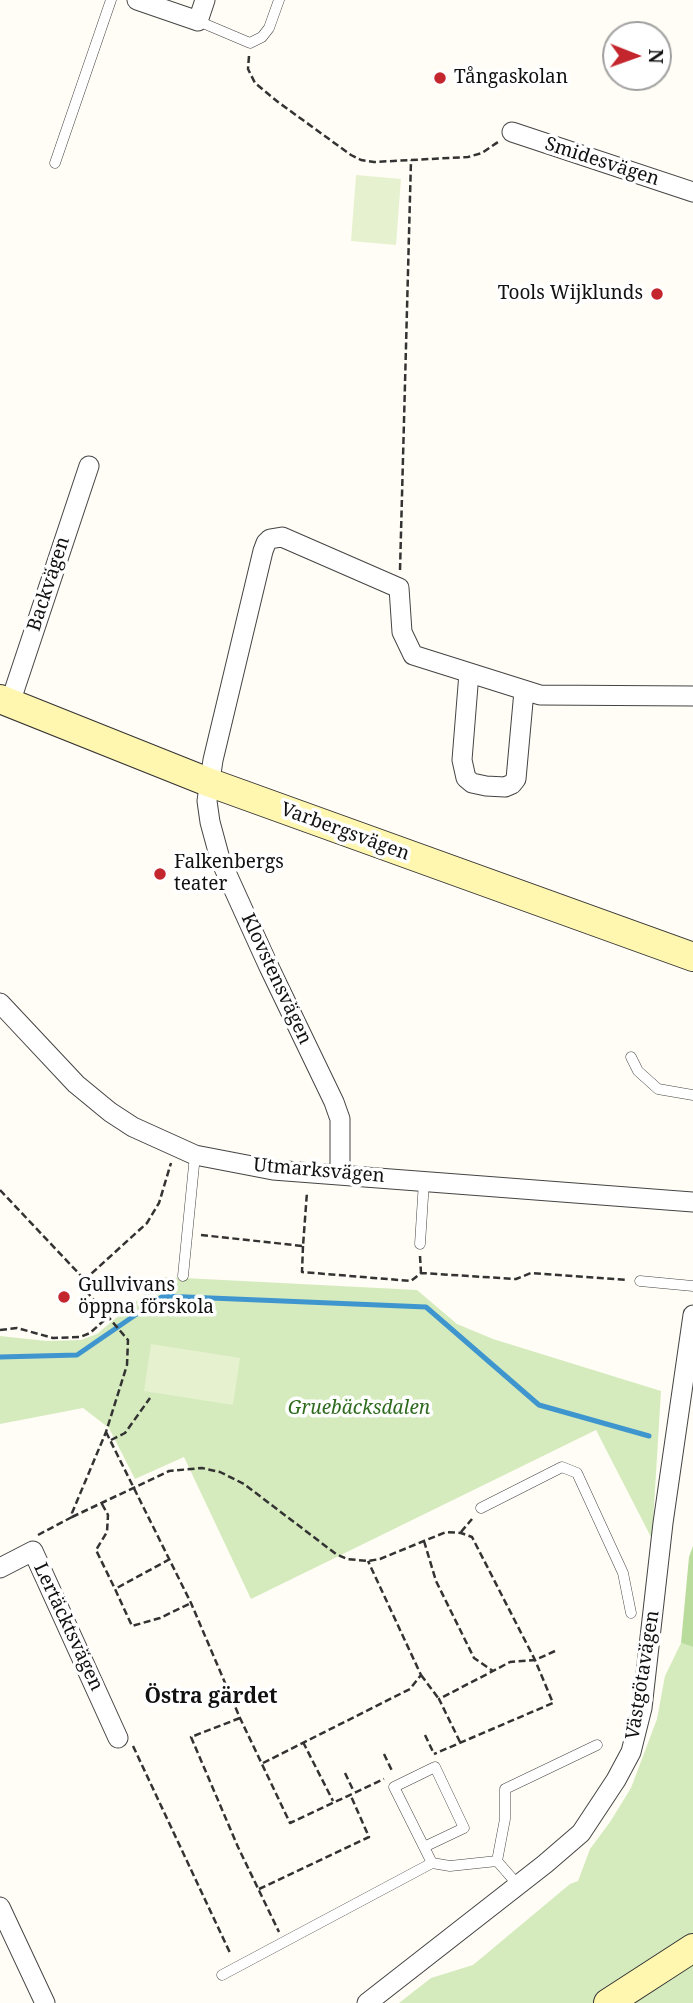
<!DOCTYPE html>
<meta charset="utf-8">
<style>
body{margin:0}
#map{position:relative;width:693px;height:2003px;overflow:hidden;background:#fffdf5;font-family:"Noto Serif",serif}
canvas{display:block}
.north{position:absolute;left:602px;top:21px;width:70px;height:70px;box-sizing:border-box;background:#fff;border:2px solid #a0a0a0;border-radius:50%;rotate:91deg;font-size:19px;font-weight:700;line-height:28px;text-align:center;color:#111}
.north::after{content:'';display:block;margin:auto;width:24px;height:32px;background:#c4262e;clip-path:polygon(50% 0,100% 100%,50% 72%,0 100%)}
</style>
<div id="map">
<canvas width="693" height="2003"></canvas>
<div class="north">N</div>
</div>
<script>
const context = document.querySelector('canvas').getContext('2d');
context.lineJoin = 'round';
function fill(path, color) {
  context.fillStyle = color;
  context.fill(path, 'evenodd');
}
function poly(rows) {
  const path = new Path2D();
  for (const r of rows) {
    path.moveTo(r[0], r[1]);
    for (let i = 2; i < r.length; i += 2) path.lineTo(r[i], r[i + 1]);
  }
  return path;
}
function trace(path, color, width, dash) {
  context.strokeStyle = color;
  context.lineWidth = width;
  context.lineCap = dash ? 'butt' : 'round';
  context.setLineDash(dash || []);
  context.stroke(path);
}
function write(font, color, halo, rows, align = 'center') {
  context.font = font + ' "Noto Serif",serif';
  context.lineWidth = 7;
  context.setLineDash([]);
  context.textBaseline = 'middle';
  context.strokeStyle = halo;
  context.fillStyle = color;
  for (const [text, x, y, turn = 0] of rows) {
    context.save();
    context.translate(x, y);
    context.rotate((+turn || 0) * Math.PI / 180);
    context.textAlign = isNaN(turn) ? turn : align;
    if (halo) context.strokeText(text, 0, 0);
    context.fillText(text, 0, 0);
    context.restore();
  }
}
const green = poly([
 [165,1277,417,1290,457,1324,493,1339,661,1391,652,1539,596,1430,251,1599,184,1457,135,1479,109,1428,83,1408,0,1424,0,1336,47,1341,81,1340,97,1334],
 [681,1643,693,1647,693,2003,399,2003,431,1978,473,1965,570,1884,578,1881,590,1849,610,1822,631,1788,657,1719,665,1676]
]);
const forest = poly([
 [693,1546,693,1647,681,1643,689,1557]
]);
const pitch = poly([
 [356,175,401,179,396,245,351,241],
 [151,1344,240,1358,233,1405,144,1391]
]);
const stream = poly([
 [0,1357,77,1355,163,1296,426,1307,539,1405,649,1436]
]);
const path = poly([
 [249,56,248,69,255,83,278,102,351,155,361,160,374,162,468,157,482,153,498,142],
 [400,570,411,160],
 [0,1190,84,1279],
 [201,1235,303,1246,307,1192],
 [303,1246,302,1272,411,1281,421,1273,516,1279,531,1273,628,1280],
 [420,1256,421,1273],
 [0,1330,17,1328,53,1338,80,1337,90,1333,109,1316],
 [106,1432,191,1603,240,1718,290,1823,384,1779],
 [111,1440,125,1433,150,1398],
 [102,1504,108,1515,107,1532,96,1550,115,1589],
 [72,1517,169,1471,202,1468,220,1472,244,1484,336,1554,347,1559,368,1561,380,1559,446,1532,461,1533,472,1537,535,1660,553,1703,434,1754],
 [461,1532,472,1519],
 [38,1535,72,1517,72,1513,106,1432,127,1365,128,1340,80,1284,147,1223,159,1203,171,1163],
 [424,1541,436,1581,474,1658,493,1671,510,1662,535,1660,555,1651],
 [170,1559,115,1589,132,1626,160,1618,191,1603],
 [421,1675,439,1699],
 [240,1718,191,1737,238,1847,279,1932],
 [425,1735,434,1754],
 [303,1742,333,1801],
 [460,1742,439,1699,493,1671],
 [133,1746,231,1955],
 [384,1754,393,1773],
 [263,1763,410,1689,421,1675,368,1561],
 [345,1773,354,1792],
 [259,1889,369,1837,350,1794]
]);
const service = poly([
 [198,21,250,43,262,37,269,28,279,0],
 [55,163,111,0],
 [631,1057,638,1071,658,1089,693,1095],
 [420,1244,424,1181],
 [183,1276,195,1155],
 [640,1281,693,1286],
 [481,1508,562,1467,577,1473,623,1573,631,1613],
 [424,1847,464,1828,435,1767,394,1787,432,1863,450,1866,497,1861,518,1885],
 [497,1861,505,1819,505,1789,597,1745],
 [222,1975,432,1863]
]);
const minor = poly([
 [137,0,198,21,205,0],
 [512,132,693,192],
 [469,673,462,760,466,778,472,783,486,786,505,787,512,784,516,779,524,691],
 [10,703,89,466],
 [0,1003,76,1084,110,1112,133,1127,195,1155,273,1170,693,1202],
 [340,1174,340,1119,334,1102,269,967,220,859,210,822,207,801,213,760,263,551,266,543,270,539,282,537,399,588,402,632,413,655,540,695,693,696],
 [0,1568,33,1551,118,1738],
 [0,1907,45,2003],
 [367,2003,545,1864,581,1833,616,1780,631,1752,642,1708,663,1523,693,1315]
]);
const secondary = poly([
 [0,699,208,782,693,957],
 [608,2003,693,1948]
]);
const markers = [
 [440,78,7,"#c4262e"],
 [657,294,7,"#c4262e"],
 [160,874,7,"#c4262e"],
 [64,1297,7,"#c4262e"]
];
const poiNames = [
 ["Tångaskolan",454,78],
 ["Tools Wijklunds",643,294,"right"],
 ["Falkenbergs",174,863],
 ["teater",174,885],
 ["Gullvivans",78,1286],
 ["öppna förskola",78,1308]
];
const streetNames = [
 ["Smidesvägen",602,162,18],
 ["Backvägen",49,584,-72],
 ["Varbergsvägen",345,832,20],
 ["Klovstensvägen",276,979,65],
 ["Utmarksvägen",319,1171,5],
 ["Lertäcktsvägen",68,1627,65],
 ["Västgötavägen",643,1675,-81]
];
const parkNames = [
 ["Gruebäcksdalen",359,1409]
];
const neighbourhoodNames = [
 ["Östra gärdet",211,1697]
];
fill(green, '#d5ebbd');
fill(forest, '#b9dc9c');
fill(pitch, '#e6f2cf');
trace(stream, '#3f96cf', 5);
trace(service, '#444', 11);
trace(minor, '#444', 21);
trace(secondary, '#333', 30);
trace(path, '#333', 2.5, [7, 3.5]);
trace(service, '#fff', 10);
trace(minor, '#fff', 19);
trace(secondary, '#fff6b0', 28);
for (const [x, y, r, color] of markers) {
  const dot = new Path2D();
  dot.arc(x, y, r, 0, 2 * Math.PI);
  context.fillStyle = color;
  context.fill(dot);
  trace(dot, '#fff', 2.5);
}
write('19px', '#111', '#fff', poiNames, 'left');
write('19px', '#111', '#fff', streetNames);
write('italic 19px', '#2f6b1f', '#fff', parkNames);
write('bold 21px', '#111', '#fff', neighbourhoodNames);
</script>
